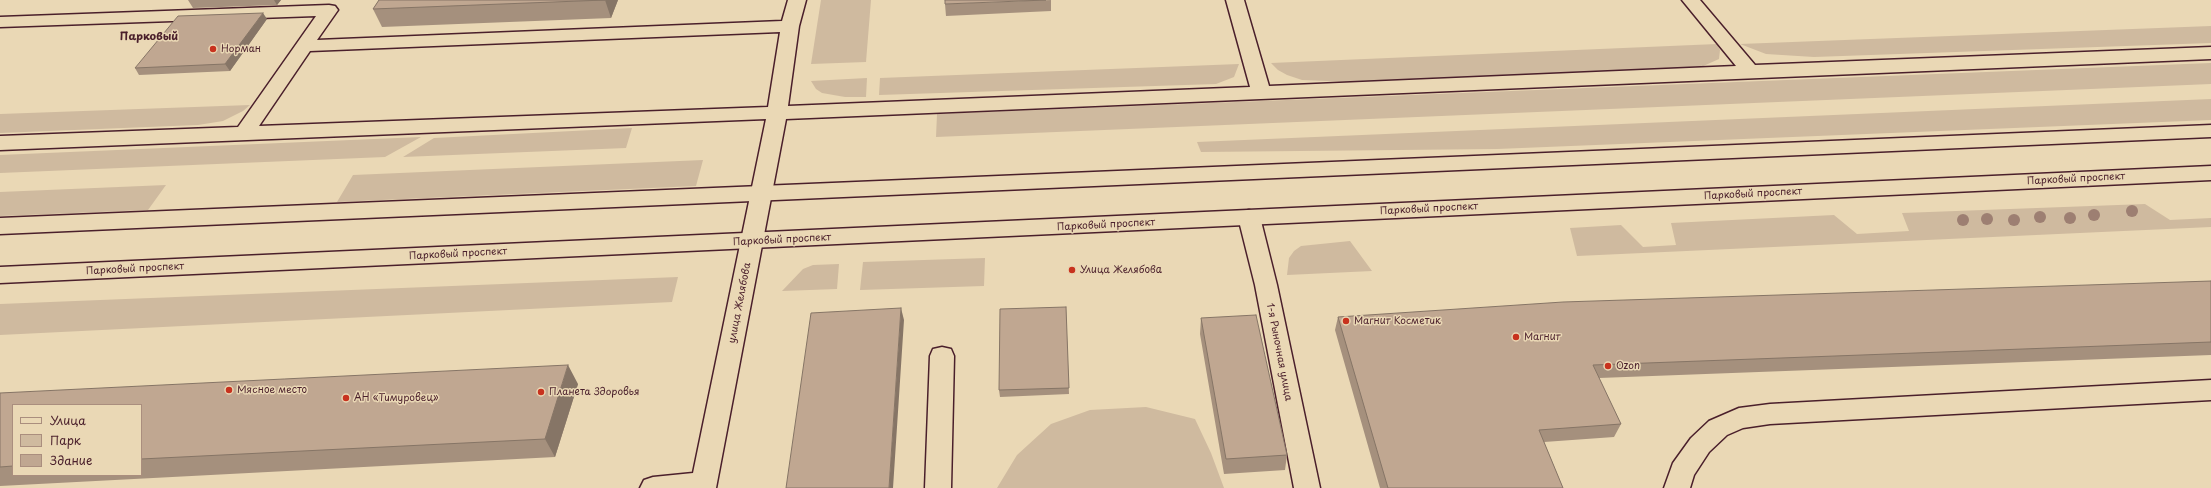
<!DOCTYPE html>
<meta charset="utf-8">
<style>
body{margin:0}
#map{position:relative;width:2211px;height:488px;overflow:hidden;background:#ead8b5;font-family:"Playpen Sans",sans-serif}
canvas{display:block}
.legend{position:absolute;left:12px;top:404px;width:130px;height:72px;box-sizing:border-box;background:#ead8b5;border:1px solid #aa8e7e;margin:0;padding:5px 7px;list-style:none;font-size:12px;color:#4a1f2b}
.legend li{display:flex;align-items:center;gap:8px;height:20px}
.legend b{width:20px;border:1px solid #aa8e7e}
</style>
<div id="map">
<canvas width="2211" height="488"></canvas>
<ul class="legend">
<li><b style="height:5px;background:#ead8b5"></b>Улица</li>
<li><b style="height:11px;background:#cfba9f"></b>Парк</li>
<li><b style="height:11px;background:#c0a791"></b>Здание</li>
</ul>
</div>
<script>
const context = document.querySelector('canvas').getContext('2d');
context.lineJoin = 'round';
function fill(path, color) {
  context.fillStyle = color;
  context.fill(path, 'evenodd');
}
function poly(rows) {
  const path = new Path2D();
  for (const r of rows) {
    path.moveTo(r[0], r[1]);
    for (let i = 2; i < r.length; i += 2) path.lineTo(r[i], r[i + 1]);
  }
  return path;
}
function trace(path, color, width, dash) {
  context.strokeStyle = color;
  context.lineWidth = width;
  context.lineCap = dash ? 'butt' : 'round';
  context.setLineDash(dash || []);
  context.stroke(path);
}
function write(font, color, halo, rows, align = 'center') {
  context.font = font + ' "Playpen Sans",sans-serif';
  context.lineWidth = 3;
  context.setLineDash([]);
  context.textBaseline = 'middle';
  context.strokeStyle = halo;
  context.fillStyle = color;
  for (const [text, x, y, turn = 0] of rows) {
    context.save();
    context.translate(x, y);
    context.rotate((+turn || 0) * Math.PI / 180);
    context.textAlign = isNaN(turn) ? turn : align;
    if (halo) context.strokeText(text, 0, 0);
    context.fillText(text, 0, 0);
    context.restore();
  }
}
const green = poly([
 [821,0,871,0,866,62,811,64],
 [2211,26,2211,43,1814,57,1766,54,1740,44],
 [1717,44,1720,50,1719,59,1701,67,1351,82,1302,80,1287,75,1278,70,1271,63],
 [2211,63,2211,84,936,137,937,114],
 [1239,64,1234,77,1216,84,879,95,880,78],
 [867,78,866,97,845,97,822,93,816,89,811,81],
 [2211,99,2211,120,1497,149,1201,152,1197,142],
 [250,105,243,111,223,121,198,125,0,133,0,114],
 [632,128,626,148,403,157,434,138],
 [421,137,385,157,0,173,0,155],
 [703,160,696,186,337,202,353,175],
 [166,185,148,210,0,216,0,192],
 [2145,204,2170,220,2211,218,2211,227,1577,256,1570,228,1621,225,1643,247,1676,245,1671,223,1834,215,1857,234,1909,231,1902,213],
 [1350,241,1372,271,1287,275,1289,258,1294,251,1301,246],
 [985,258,984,286,860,290,863,262],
 [839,264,837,289,782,291,803,269,813,265],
 [678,277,672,302,0,335,0,304],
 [1146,407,1195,419,1211,453,1224,488,997,488,1017,455,1051,424,1090,410]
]);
const minor = poly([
 [788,0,806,0,799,26,788,106,1250,87,1226,0,1244,0,1269,86,1736,66,1682,0,1700,0,1755,65,2211,47,2211,59,786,119,716,488,640,488,644,480,653,477,693,473,766,119,0,150,0,136,238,127,316,16,0,27,0,17,329,5,335,6,338,10,317,40,782,21,788,0],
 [780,32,768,107,259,126,310,51,780,32],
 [1249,210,1257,212,1260,217,1277,285,1320,488,1294,488,1255,285,1238,217,1241,212,1249,210],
 [942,347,951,349,954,356,951,488,925,488,930,356,933,349,942,347],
 [2211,380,2211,400,1770,424,1743,428,1727,435,1709,452,1694,475,1690,488,1664,488,1673,463,1691,438,1709,421,1739,408,1770,404,2211,380]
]);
const major = poly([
 [2211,125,2211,137,0,234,0,218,2211,125],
 [2211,166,2211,180,0,283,0,267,2211,166]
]);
const trees = [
 [2132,211],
 [2094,215],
 [2040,217],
 [2070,218],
 [1987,219],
 [1963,220],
 [2014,220]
];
const wall = poly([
 [188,0,281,0,277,5,193,8],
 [379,0,618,0,611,18,382,27,373,9],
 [1051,0,1051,11,946,16,945,4],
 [267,19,230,71,139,75,135,68],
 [2211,281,2211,355,1599,378,1621,424,1614,437,1544,442,1563,488,1380,488,1335,330,1338,317],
 [1066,307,1069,394,1000,397,999,390],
 [1201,318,1287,455,1285,470,1224,474,1200,334],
 [578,384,555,457,0,486,0,393],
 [13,405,141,405,141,475,13,475]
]);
const shadedWall = poly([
 [274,0,281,0,277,5],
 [605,0,618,0,611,18],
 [263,13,267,19,230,71,225,64],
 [901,308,904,320,893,488,889,488],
 [568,365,578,384,555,457,545,439]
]);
const building = poly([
 [379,0,605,0,373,9,379,0],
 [945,0,1046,0,945,4,945,0],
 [263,13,225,64,135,68,178,16,263,13],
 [2211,281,2211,342,1593,365,1621,424,1539,430,1563,488,1388,488,1338,317,1563,302,2211,281],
 [1066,307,1069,388,999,390,1000,309,1066,307],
 [901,308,889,488,786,488,811,313,901,308],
 [1256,315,1287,455,1226,459,1201,318,1256,315],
 [568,365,545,439,141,459,141,405,13,405,13,466,0,467,0,393,568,365]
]);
const markers = [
 [213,49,4,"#c8321e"],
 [1072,270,4,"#c8321e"],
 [1346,321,4,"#c8321e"],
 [1516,337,4,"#c8321e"],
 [1608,366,4,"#c8321e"],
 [229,390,4,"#c8321e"],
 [541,392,4,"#c8321e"],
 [346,398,4,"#c8321e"]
];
const poiNames = [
 ["Норман",221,49],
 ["Улица Желябова",1080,270],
 ["Магнит Косметик",1354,321],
 ["Магнит",1524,337],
 ["Ozon",1616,366],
 ["Мясное место",237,390],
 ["Планета Здоровья",549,392],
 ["АН «Тимуровец»",354,398]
];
const streetNames = [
 ["Парковый проспект",2076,179,-3],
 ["Парковый проспект",1753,194,-3],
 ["Парковый проспект",1429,209,-3],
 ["Парковый проспект",1106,225,-3],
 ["Парковый проспект",782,240,-3],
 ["Парковый проспект",458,254,-3],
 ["Парковый проспект",135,269,-3],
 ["улица Желябова",740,303,-79],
 ["1-я Рыночная улица",1279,352,79]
];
const neighbourhoodNames = [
 ["Парковый",149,37]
];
fill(green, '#cfba9f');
trace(minor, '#4a1f2b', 3);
trace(major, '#4a1f2b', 3);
fill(minor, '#ead8b5');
fill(major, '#ead8b5');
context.fillStyle = '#9d7f72';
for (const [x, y] of trees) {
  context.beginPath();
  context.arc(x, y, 6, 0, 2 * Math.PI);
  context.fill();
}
fill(wall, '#a5907d');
fill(shadedWall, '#867566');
fill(building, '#c0a791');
trace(building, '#867566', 1);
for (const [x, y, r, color] of markers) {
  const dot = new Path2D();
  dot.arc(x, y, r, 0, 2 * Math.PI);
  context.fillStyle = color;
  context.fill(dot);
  trace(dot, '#ead8b5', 1.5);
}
write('10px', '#4a1f2b', '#ead8b5', poiNames, 'left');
write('10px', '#4a1f2b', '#ead8b5', streetNames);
write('bold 11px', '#4a1f2b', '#ead8b5', neighbourhoodNames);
</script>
